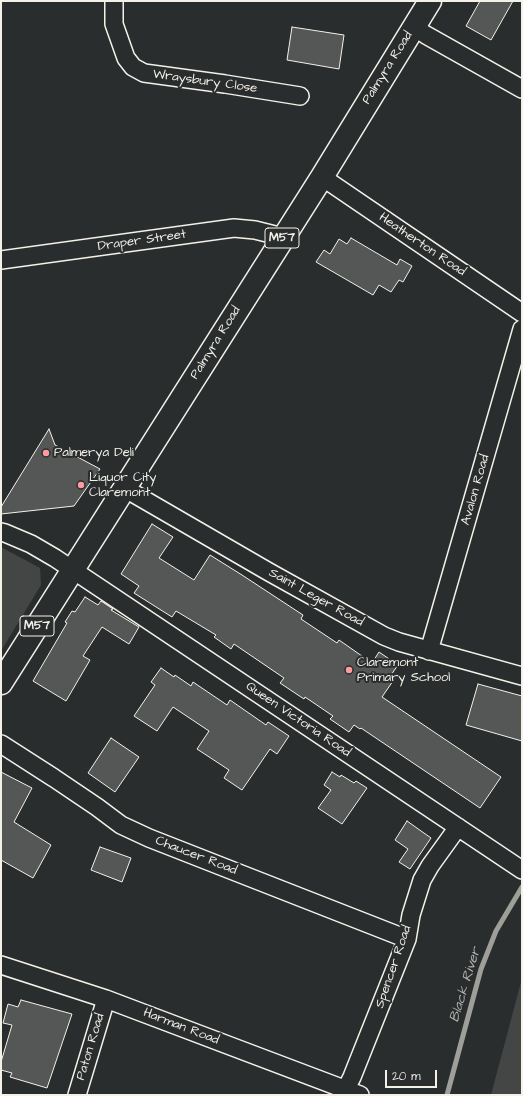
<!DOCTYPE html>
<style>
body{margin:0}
#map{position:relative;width:523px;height:1096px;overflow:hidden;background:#2a2d2e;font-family:"Architects Daughter",sans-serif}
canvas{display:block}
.frame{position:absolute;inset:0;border:2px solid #f4f1e8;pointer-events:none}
.scale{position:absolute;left:385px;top:1070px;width:52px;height:18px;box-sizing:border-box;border:2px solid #f4f1e8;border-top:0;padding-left:5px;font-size:12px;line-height:14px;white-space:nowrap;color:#f4f1e8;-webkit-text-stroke:3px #2a2d2e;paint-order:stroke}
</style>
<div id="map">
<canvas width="523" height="1096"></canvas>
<div class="frame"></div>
<div class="scale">20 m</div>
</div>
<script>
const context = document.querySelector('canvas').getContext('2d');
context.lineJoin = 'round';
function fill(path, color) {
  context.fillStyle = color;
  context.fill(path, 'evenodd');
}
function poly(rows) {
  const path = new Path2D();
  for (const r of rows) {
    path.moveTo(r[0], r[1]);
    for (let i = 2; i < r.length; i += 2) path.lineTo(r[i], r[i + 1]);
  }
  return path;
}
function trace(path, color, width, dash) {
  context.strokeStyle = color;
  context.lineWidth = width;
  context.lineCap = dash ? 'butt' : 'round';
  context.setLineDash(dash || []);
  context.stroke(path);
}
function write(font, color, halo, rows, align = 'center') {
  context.font = font + ' "Architects Daughter",sans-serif';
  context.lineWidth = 4;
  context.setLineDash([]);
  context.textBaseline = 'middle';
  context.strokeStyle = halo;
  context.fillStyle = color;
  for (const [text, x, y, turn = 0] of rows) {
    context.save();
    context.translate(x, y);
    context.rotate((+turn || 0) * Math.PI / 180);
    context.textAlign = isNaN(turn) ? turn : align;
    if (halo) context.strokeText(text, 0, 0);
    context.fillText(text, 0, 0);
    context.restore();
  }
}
const green = poly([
 [1,547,40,568,41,585,1,651],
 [521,982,522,983,522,1095,491,1095]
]);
const stream = poly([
 [447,1095,481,969,496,931,522,887]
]);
const building = poly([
 [480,1,513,1,491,40,466,26,480,1],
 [292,27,344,35,339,69,287,60,292,27],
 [351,238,397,265,400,259,412,266,403,282,399,280,391,292,379,285,373,295,316,262,324,250,330,254,339,239,347,244,351,238],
 [49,429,55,445,100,469,74,506,1,514,1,507,49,429],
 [152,524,173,537,159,558,194,580,210,555,242,575,303,615,301,619,337,643,339,640,372,663,379,652,398,665,391,675,395,678,382,697,501,777,480,808,361,728,360,729,354,725,349,732,330,719,333,716,305,697,304,699,280,683,284,678,234,644,231,649,214,637,216,635,176,611,172,617,134,593,139,586,121,574,152,524],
 [85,597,98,605,101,601,113,609,111,610,139,627,129,644,102,627,83,656,90,660,66,701,33,681,67,623,65,622,72,611,75,612,85,597],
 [161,668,174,677,175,675,191,686,193,682,227,705,230,700,266,725,268,722,289,736,277,754,270,749,242,790,224,778,229,770,197,749,209,731,173,707,157,731,134,716,155,685,151,682,161,668],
 [478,684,522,696,522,741,466,725,478,684],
 [111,738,139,757,115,792,88,773,111,738],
 [1,772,32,788,14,822,51,845,33,878,1,860,1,772],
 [332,772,340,777,341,775,354,783,356,781,367,788,342,824,318,808,331,790,324,785,332,772],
 [407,821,431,838,410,869,399,862,408,849,395,840,407,821],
 [100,847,131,858,122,882,91,870,100,847],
 [21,1000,72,1014,47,1088,10,1077,12,1073,1,1070,1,1062,12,1025,3,1023,8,1004,18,1007,21,1000]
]);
const minor = poly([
 [114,1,114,24,126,58,133,67,144,73,225,84,300,96],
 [414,27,426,35,522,89],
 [322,177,522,313],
 [1,260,234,228,255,230,283,237],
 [124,488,269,572,384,636,399,642,522,676],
 [1,532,5,533,31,544,55,558,522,870],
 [429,651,522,329],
 [1,744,54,778,97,807,121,825,149,838,407,939],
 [1,965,106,999,360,1095],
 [77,1095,106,999],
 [343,1095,352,1077,407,939,411,915,422,880,430,866,458,827]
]);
const major = poly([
 [1,683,322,177,430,1]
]);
const markers = [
 [46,453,4,"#ff9aa2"],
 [81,485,4,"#ff9aa2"],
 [349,670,4,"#ff9aa2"]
];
const shields = [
 [282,238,34],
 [37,626,34]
];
const shieldNames = [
 ["M57",282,238],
 ["M57",37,626]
];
const streetNames = [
 ["Palmyra Road",388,68,-58],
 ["Wraysbury Close",205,82,8],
 ["Draper Street",142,241,-8],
 ["Heatherton Road",422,245,34],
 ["Palmyra Road",216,343,-58],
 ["Avalon Road",476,490,-74],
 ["Saint Leger Road",316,598,29],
 ["Queen Victoria Road",298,720,34],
 ["Chaucer Road",196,856,21],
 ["Spencer Road",394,967,-71],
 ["Harman Road",181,1027,21],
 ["Paton Road",91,1047,-73]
];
const poiNames = [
 ["Palmerya Deli",54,453],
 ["Liquor City",89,478],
 ["Claremont",89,493],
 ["Claremont",357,663],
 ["Primary School",357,678]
];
const waterNames = [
 ["Black River",466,985,-73]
];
fill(green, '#444645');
trace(stream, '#9f9f9a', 5);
fill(building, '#555756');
trace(building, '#f4f1e8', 1);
trace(minor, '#f4f1e8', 20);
trace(major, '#f4f1e8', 25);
trace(minor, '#2a2d2e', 17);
trace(major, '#2a2d2e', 22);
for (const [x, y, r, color] of markers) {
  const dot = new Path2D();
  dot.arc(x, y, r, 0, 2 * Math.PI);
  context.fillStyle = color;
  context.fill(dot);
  trace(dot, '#2a2d2e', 1.5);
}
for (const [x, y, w] of shields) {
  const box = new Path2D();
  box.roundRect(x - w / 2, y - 10, w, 20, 3);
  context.fillStyle = '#2a2d2e';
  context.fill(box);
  trace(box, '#f4f1e8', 1);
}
write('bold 12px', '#f4f1e8', null, shieldNames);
write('13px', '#f4f1e8', '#2a2d2e', streetNames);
write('13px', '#f4f1e8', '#2a2d2e', poiNames, 'left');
write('italic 14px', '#b5b3ae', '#2a2d2e', waterNames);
</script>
